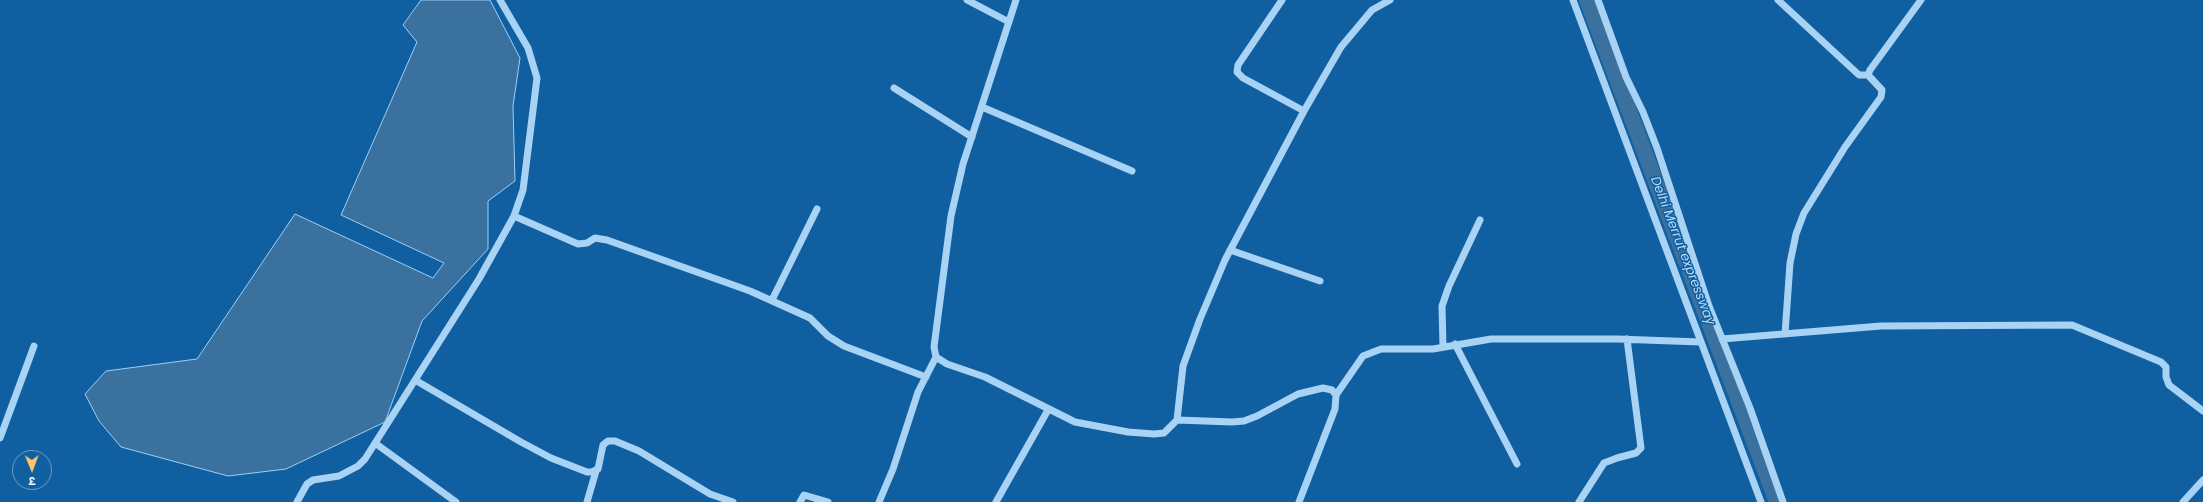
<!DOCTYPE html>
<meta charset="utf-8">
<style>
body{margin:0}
#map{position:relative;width:2203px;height:502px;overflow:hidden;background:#105fa0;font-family:Poppins,"Noto Sans Devanagari",sans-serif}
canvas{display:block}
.north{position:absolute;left:12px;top:450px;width:40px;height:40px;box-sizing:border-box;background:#105fa0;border:1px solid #709fc6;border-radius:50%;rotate:179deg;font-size:11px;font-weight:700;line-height:16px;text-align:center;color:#fff}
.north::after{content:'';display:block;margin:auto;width:14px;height:18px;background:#ffc46c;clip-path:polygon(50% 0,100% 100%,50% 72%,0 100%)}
</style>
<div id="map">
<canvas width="2203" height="502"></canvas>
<div class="north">उ</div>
</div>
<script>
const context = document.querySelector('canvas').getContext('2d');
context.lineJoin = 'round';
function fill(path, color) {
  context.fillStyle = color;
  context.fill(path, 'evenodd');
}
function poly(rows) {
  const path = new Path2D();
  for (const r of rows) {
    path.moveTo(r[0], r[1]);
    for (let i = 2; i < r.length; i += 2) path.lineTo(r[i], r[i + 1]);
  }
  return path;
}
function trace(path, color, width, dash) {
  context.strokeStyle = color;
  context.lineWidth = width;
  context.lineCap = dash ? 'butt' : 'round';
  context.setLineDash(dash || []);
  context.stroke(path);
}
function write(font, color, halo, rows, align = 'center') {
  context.font = font + ' Poppins,sans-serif';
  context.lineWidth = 3;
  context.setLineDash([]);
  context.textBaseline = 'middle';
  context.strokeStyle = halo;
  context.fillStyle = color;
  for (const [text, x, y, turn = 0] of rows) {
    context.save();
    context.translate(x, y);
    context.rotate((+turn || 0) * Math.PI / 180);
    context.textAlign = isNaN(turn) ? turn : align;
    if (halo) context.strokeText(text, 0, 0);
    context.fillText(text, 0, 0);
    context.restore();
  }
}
const water = poly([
 [421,0,490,0,520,58,513,106,515,181,488,201,488,249,422,321,385,422,286,469,228,476,121,447,99,421,85,394,106,371,197,359,295,214,433,278,444,263,341,215,417,42,403,25,421,0]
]);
const canal = poly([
 [1587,0,1777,502]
]);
const minor = poly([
 [967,0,1009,22],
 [1016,0,963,164,951,216,934,347,936,357,947,364,985,377,1075,422,1128,432,1154,434,1164,433,1177,420,1232,422,1244,421,1257,416,1298,394,1323,388,1332,390,1336,395,1335,409,1299,502],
 [1282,0,1238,65,1237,72,1243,78,1304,111],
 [1573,0,1761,502],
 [1598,0,1626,77,1643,112,1657,148,1709,306,1750,408,1783,502],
 [1778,0,1859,75,1868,75],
 [894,88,972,137],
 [982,107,1132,171],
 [514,216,578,244,587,243,595,238,607,240,750,291,810,318,828,336,844,346,926,377],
 [1230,250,1320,281],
 [772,300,817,209],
 [1785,334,1790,263,1796,234,1804,213,1845,147,1881,97,1882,90,1868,75,1870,70,1921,0],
 [1722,339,1881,326,2072,325,2161,362,2166,367,2166,377,2169,385,2203,411],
 [1455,344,1517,464],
 [1443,347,1442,306,1449,286,1480,220],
 [415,380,521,442,551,458,587,472,592,472,598,469,603,445,608,441,615,441,639,451,710,494,733,502],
 [1336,395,1363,356,1381,349,1433,349,1491,339,1617,339,1700,342],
 [1177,420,1183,366,1200,319,1225,260,1304,111,1341,47,1372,10,1390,0],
 [0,438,34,346],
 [375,443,456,502],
 [297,502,307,484,313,480,339,476,358,466,365,459,479,279,514,216,523,190,537,78,528,48,500,0],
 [587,502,596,471],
 [800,502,804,495,828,502],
 [879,502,893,469,918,392,936,357],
 [996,502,1048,410],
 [1579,502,1604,463,1617,458,1636,453,1641,448,1627,339],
 [2183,502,2203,480]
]);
const waterNames = [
 ["Delhi Merrut expressway",1682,251,69]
];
fill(water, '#3a719f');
trace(water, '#9ad0f8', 1);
trace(canal, '#3a719f', 16);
trace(minor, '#a8d3f5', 7);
write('italic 13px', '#b5ddfb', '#105fa0', waterNames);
</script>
